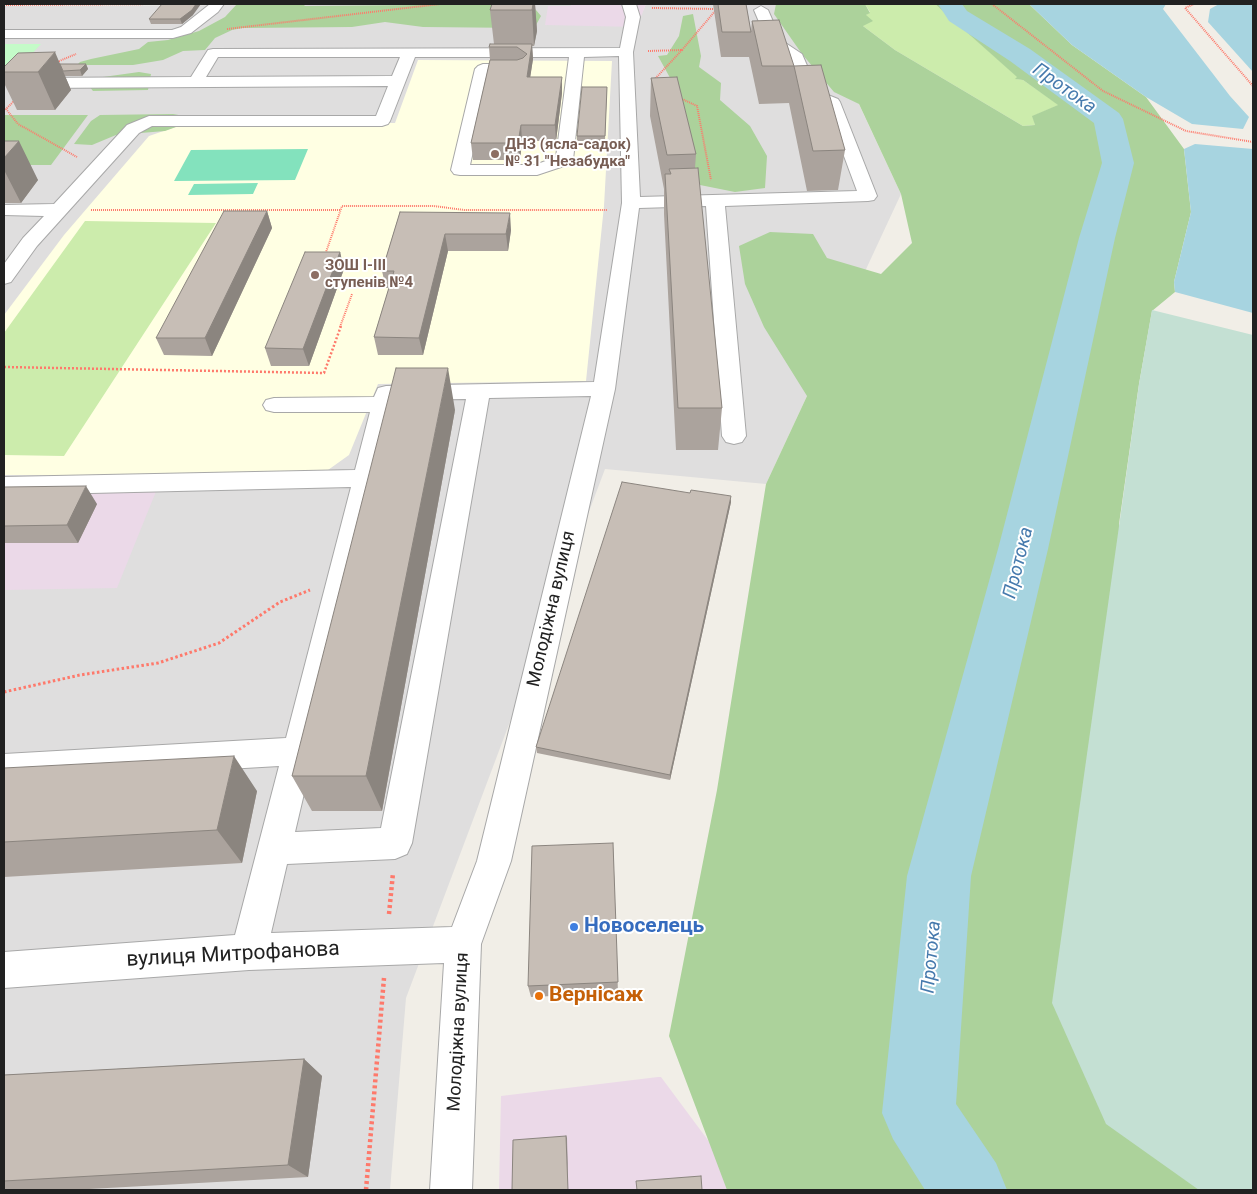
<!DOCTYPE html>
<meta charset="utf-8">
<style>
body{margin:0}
#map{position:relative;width:1257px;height:1194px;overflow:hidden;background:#f1eee7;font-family:Roboto,sans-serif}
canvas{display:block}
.frame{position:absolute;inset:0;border:5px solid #212121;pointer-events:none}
</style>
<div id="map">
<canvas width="1257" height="1194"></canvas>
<div class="frame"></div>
</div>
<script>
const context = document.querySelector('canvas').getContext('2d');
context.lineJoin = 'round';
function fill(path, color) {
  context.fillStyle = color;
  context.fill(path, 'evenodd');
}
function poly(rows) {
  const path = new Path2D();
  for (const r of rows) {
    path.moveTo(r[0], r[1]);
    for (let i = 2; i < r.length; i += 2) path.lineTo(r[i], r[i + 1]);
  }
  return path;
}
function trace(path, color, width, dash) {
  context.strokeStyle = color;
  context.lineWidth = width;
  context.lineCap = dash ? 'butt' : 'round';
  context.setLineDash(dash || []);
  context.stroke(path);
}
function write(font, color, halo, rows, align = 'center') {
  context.font = font + ' Roboto,sans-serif';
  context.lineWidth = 4;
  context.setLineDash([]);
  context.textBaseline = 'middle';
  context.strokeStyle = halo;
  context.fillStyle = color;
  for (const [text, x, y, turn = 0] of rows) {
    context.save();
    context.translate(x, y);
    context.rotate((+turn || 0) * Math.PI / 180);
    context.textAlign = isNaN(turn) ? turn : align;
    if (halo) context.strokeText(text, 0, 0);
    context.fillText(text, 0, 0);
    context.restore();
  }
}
const residential = poly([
 [571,4,571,6,636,27,646,4,812,4,901,194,766,484,605,469,406,998,390,1190,4,1190,4,6]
]);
const industrial = poly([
 [571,4,646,4,637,27,545,25,548,6,571,6],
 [157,489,117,588,4,590,4,491],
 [658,1077,661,1077,745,1190,499,1190,501,1096]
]);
const education = poly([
 [418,60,612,61,604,206,586,381,378,384,349,455,321,475,4,475,4,315,64,235,149,136,187,123,395,123]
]);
const grass = poly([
 [865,4,935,4,1018,77,1016,79,1023,80,1059,105,1033,116,1035,125,1023,126,895,50,863,26,866,15,870,12],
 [85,221,216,223,64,456,4,455,4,333]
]);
const forest = poly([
 [237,4,306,4,304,6,531,4,541,16,536,25,524,28,423,27,385,22,352,27,243,28,232,30,215,38,205,50,183,51,163,60,133,65,77,65,80,62,91,59,139,49,148,42,168,40,199,31,225,17],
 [776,4,865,4,870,13,866,15,873,21,863,26,895,50,1023,126,1035,125,1032,116,1058,105,1023,80,1015,79,1017,77,935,4,1029,4,1072,45,1146,97,1184,149,1191,212,1174,282,1175,292,1152,311,1139,384,1119,524,1253,1190,727,1190,669,1036,717,790,766,484,807,396,764,327,745,284,739,246,770,232,813,234,827,258,881,274,912,243,901,194,859,104,834,92,802,54,774,14],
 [693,14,701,56,699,67,721,83,720,100,750,126,767,156,765,188,735,192,700,185,674,107,674,85,658,56,667,55,679,36,683,16],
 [139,72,151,74,148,90,93,91,89,86,103,77],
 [173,114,190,117,187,123,165,131,116,135,92,145,74,144,91,121,100,115],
 [4,115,88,115,51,165,4,165]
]);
const wetland = poly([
 [1152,310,1253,335,1253,1190,1199,1190,1106,1124,1052,1003,1139,384]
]);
const park = poly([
 [4,44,41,44,18,69,4,69]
]);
const pitch = poly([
 [308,149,295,180,174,181,191,150],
 [258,183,253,194,188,195,194,184]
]);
const water = poly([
 [1029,4,1166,4,1163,9,1230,96,1249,117,1243,129,1192,124,1146,97,1072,45],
 [1219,4,1253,4,1253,72,1208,22,1210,9],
 [1195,144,1253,149,1253,313,1175,292,1174,282,1191,212,1184,149]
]);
const river = poly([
 [938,4,962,4,967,11,1030,49,1119,113,1123,119,1134,163,1115,238,1048,549,971,876,956,1104,996,1163,1007,1190,925,1190,893,1139,882,1113,907,876,998,549,1079,238,1102,163,1094,123,1010,61,949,21,938,4]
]);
const pathFar3 = poly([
 [287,4,333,4],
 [557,4,584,4],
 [992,4,1103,91,1186,131,1253,142],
 [1194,4,1185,8,1253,86],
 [4,5,162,4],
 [652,8,716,9],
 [227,29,440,4],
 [682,50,716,10],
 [648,51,682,50,653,81],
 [57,62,76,54],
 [680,98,697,106,711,180],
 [16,99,6,109,18,124,77,157],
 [91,210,341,210],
 [325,255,342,206,434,206,464,210,607,210],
 [340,327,352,294]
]);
const pathFar2 = poly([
 [4,367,324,373,341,326]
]);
const pathFar1 = poly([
 [4,692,80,675,158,663,219,643,280,602,310,590]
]);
const path = poly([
 [389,914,393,873],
 [366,1190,384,978]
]);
const minor = poly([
 [210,4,224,4,218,12,191,33,173,38,4,38,4,30,172,30,181,27,210,4],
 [622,4,636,4,640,17,633,52,640,197,857,191,825,105,805,97,789,56,768,43,754,10,761,6,768,10,781,40,802,54,818,91,838,99,840,102,877,196,874,200,868,201,725,206,746,436,742,442,734,444,726,442,722,436,706,206,639,208,615,389,511,861,481,944,472,1190,430,1190,444,963,249,970,4,988,4,952,235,935,279,766,4,782,4,754,286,738,351,487,4,495,4,477,355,470,370,412,274,412,266,410,263,405,266,400,274,398,374,397,378,388,386,386,594,382,622,203,619,56,584,57,573,160,570,164,537,175,460,175,454,174,451,170,475,69,478,66,483,64,518,64,523,66,526,69,523,72,518,74,490,74,470,165,535,165,556,157,569,57,415,57,390,121,388,124,382,126,152,126,139,133,37,246,11,282,4,284,4,264,23,238,44,216,4,215,4,205,54,204,127,125,149,116,376,116,388,86,31,88,26,86,23,83,26,80,31,78,191,77,208,50,213,49,620,48,626,17,622,4],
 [218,57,400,57,392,76,206,77,218,57],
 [591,396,477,861,452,927,271,933,287,864,395,859,407,854,412,843,489,398,591,396],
 [466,399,381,828,295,832,396,400,466,399]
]);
const wall = poly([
 [535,4,537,31,534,46,532,46,533,59,530,77,562,93,556,141,522,141,520,160,473,160,471,143,490,60,489,47,494,44,490,10],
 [713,4,746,4,751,32,752,21,794,66,845,150,838,190,807,191,789,103,759,104,749,57,721,57],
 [193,15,182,24,151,24,149,19],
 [60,64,86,64,88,69,82,76,65,76,71,90,55,110,17,110,4,83,4,67],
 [651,78,696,154,695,168,722,408,718,450,676,450,664,214,664,189,650,116],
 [607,87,605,141,577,141,577,136],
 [4,141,38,180,21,203,4,203],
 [267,211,272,228,212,356,164,355,156,338],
 [400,212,511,230,508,251,448,251,423,355,378,355,374,337,389,288,386,288,382,271],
 [340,252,344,269,309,366,271,366,265,348],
 [455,410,382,811,312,811,292,776],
 [4,487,97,504,78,543,4,543],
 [690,493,731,502,670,780,537,753,536,747],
 [4,768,257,791,242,863,4,877],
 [613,843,618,993,531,997,528,986],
 [304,1059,322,1076,308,1177,71,1190,4,1190,4,1075]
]);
const shadedWall = poly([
 [196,4,201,4,193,15,182,24,180,19],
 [533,4,535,4,537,31,534,46,532,10],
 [532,44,533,59,528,92,527,77],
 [55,52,71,90,55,110,38,72],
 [86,64,88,69,82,76,80,70],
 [562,77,562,93,556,141,555,125],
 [521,125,522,141,520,160,518,143],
 [19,141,38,180,21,203,4,170,4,158],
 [267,211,272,228,212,356,205,338],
 [510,213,511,230,508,251,506,234],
 [445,234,448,251,423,355,419,338],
 [340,252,344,269,309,366,303,349],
 [448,368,455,410,382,811,366,776],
 [86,486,97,504,78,543,67,525],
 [731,496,731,502,670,780,670,775],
 [234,756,257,791,242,863,217,830],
 [304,1059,322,1076,308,1177,288,1165],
 [566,1136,567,1138,568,1190]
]);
const building = poly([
 [162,4,196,4,192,10,180,19,149,19,162,4],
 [492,4,533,4,532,10,490,10,492,4],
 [718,4,746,4,751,32,722,32,718,4],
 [779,20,794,66,762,66,752,21,779,20],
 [490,44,532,44,527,77,562,77,555,125,521,125,518,143,471,143,490,60,517,60,523,58,527,54,517,47,489,47,490,44],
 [55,52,38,72,4,72,4,67,18,53,55,52],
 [60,64,86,64,80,70,63,71,60,64],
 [821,65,845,150,813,151,794,66,821,65],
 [677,77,696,154,667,155,651,78,677,77],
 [582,87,607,87,605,136,577,136,582,87],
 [4,141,19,141,4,158,4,141],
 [698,168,722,408,678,408,665,174,671,174,669,169,698,168],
 [224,211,267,211,205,338,156,338,224,211],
 [400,212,510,213,506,234,445,234,419,338,374,337,394,271,382,271,400,212],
 [305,252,340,252,303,349,265,348,305,252],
 [396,368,448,368,366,776,292,776,396,368],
 [622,482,690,493,691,490,731,496,670,775,536,747,622,482],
 [86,486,67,525,4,526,4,487,86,486],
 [234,756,217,830,4,842,4,768,234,756],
 [613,843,618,982,528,986,532,846,613,843],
 [304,1059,288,1165,4,1181,4,1075,304,1059],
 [566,1136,568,1190,512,1190,513,1140,566,1136],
 [701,1176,702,1190,637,1190,636,1181,701,1176]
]);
const markers = [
 [495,154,5,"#8d6e63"],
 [315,275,5,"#8d6e63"],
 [574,927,5,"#3f7fe0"],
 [539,996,5,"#e8710a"]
];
const farEducationnames = [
 ["ДНЗ (ясла-садок)",505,145],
 ["№ 31 \"Незабудка\"",505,162],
 ["ЗОШ І-ІІІ",325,266],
 ["ступенів №4",325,283]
];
const streetNames = [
 ["Молодіжна вулиця",552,609,-77],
 ["Молодіжна вулиця",459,1032,-87]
];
const waterNames = [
 ["Протока",1064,89,35],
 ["Протока",1019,563,-76],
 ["Протока",932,957,-85]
];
const nearShopnames = [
 ["Новоселець",584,927]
];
const nearStreetnames = [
 ["вулиця Митрофанова",233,955,-3]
];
const nearFoodnames = [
 ["Вернісаж",549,996]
];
fill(residential, '#dfdede');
fill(industrial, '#ebd9e8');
fill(education, '#ffffe3');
fill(grass, '#ccecac');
fill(forest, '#acd29b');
fill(wetland, '#c4e0d3');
fill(park, '#c4fbc8');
fill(pitch, '#83e2bd');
fill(water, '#a7d4e0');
fill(river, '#a7d4e0');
trace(minor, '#a8a8a8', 2);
trace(pathFar3, '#fe796b', 2, [1, 1]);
trace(pathFar2, '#fe796b', 2.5, [2, 2]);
trace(pathFar1, '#fe796b', 3, [2.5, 2.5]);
trace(path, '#fe796b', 4.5, [3, 3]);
fill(minor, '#fff');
fill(wall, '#aba39d');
fill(shadedWall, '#8b857f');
fill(building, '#c7beb6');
trace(building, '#8b857f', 1);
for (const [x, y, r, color] of markers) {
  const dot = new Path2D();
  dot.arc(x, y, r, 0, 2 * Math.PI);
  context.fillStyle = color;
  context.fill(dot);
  trace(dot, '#fff', 2);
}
write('bold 15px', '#785e54', '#fff', farEducationnames, 'left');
write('18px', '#212121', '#fff', streetNames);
write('italic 19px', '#467aad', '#fff', waterNames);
write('bold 21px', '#366cbe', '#fff', nearShopnames, 'left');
write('21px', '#212121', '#fff', nearStreetnames);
write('bold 21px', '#c56008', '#fff', nearFoodnames, 'left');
</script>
